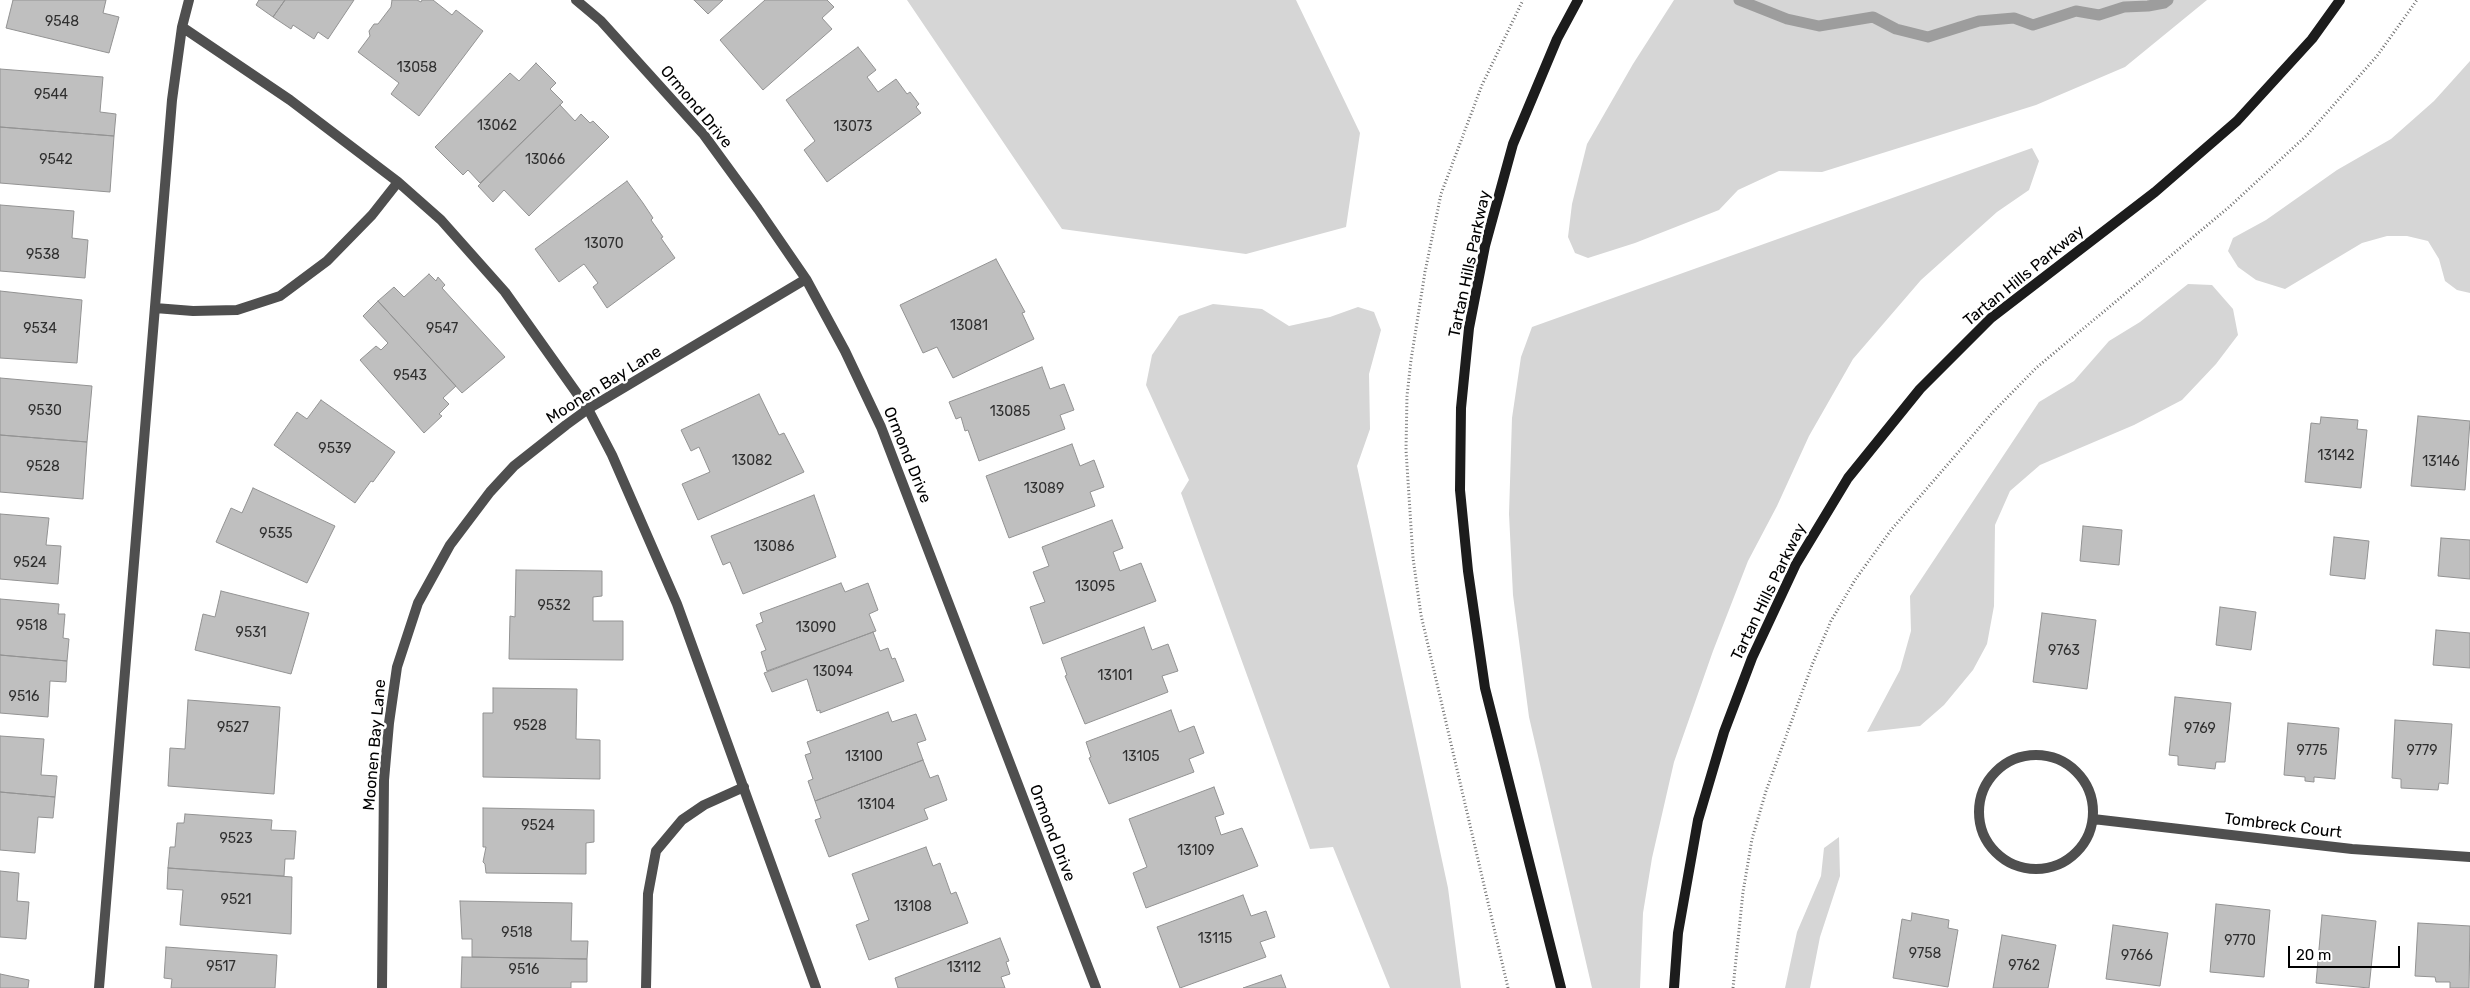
<!DOCTYPE html>
<style>
body{margin:0}
#map{position:relative;width:2470px;height:988px;overflow:hidden;background:#fff;font-family:Rubik,sans-serif}
canvas{display:block}
.scale{position:absolute;left:2288px;top:946px;width:112px;height:22px;box-sizing:border-box;border:2px solid #000;border-top:0;padding-left:6px;font-size:15px;line-height:18px;white-space:nowrap;color:#000;-webkit-text-stroke:4px #fff;paint-order:stroke}
</style>
<div id="map">
<canvas width="2470" height="988"></canvas>
<div class="scale">20 m</div>
</div>
<script>
const context = document.querySelector('canvas').getContext('2d');
context.lineJoin = 'round';
function fill(path, color) {
  context.fillStyle = color;
  context.fill(path, 'evenodd');
}
function poly(rows) {
  const path = new Path2D();
  for (const r of rows) {
    if (r.length === 3) {
      path.moveTo(r[0] + r[2], r[1]);
      path.arc(r[0], r[1], r[2], 0, 2 * Math.PI);
      continue;
    }
    path.moveTo(r[0], r[1]);
    for (let i = 2; i < r.length; i += 2) path.lineTo(r[i], r[i + 1]);
  }
  return path;
}
function trace(path, color, width, dash) {
  context.strokeStyle = color;
  context.lineWidth = width;
  context.lineCap = dash ? 'butt' : 'round';
  context.setLineDash(dash || []);
  context.stroke(path);
}
function write(font, color, halo, rows, align = 'center') {
  context.font = font + ' Rubik,sans-serif';
  context.lineWidth = 5;
  context.setLineDash([]);
  context.textBaseline = 'middle';
  context.strokeStyle = halo;
  context.fillStyle = color;
  for (const [text, x, y, turn = 0] of rows) {
    context.save();
    context.translate(x, y);
    context.rotate((+turn || 0) * Math.PI / 180);
    context.textAlign = isNaN(turn) ? turn : align;
    if (halo) context.strokeText(text, 0, 0);
    context.fillText(text, 0, 0);
    context.restore();
  }
}
const green = poly([
 [907,0,1296,0,1360,133,1346,227,1246,254,1062,229],
 [1674,0,2207,0,2125,67,2036,105,1822,172,1779,171,1738,190,1719,210,1635,243,1588,258,1575,253,1568,237,1572,204,1587,144,1633,64],
 [2470,61,2470,293,2457,290,2445,281,2439,259,2428,241,2407,236,2387,236,2362,243,2285,289,2256,280,2238,267,2228,251,2233,238,2266,220,2337,170,2391,139,2434,101],
 [2032,148,2039,161,2029,190,1997,212,1921,280,1853,359,1809,436,1777,506,1748,561,1713,651,1674,762,1652,858,1643,913,1640,988,1592,988,1529,717,1513,595,1509,514,1512,418,1521,357,1532,327],
 [2188,284,2212,285,2233,309,2238,335,2216,364,2182,400,2134,425,2040,465,2010,491,1995,525,1994,606,1987,644,1973,670,1944,705,1920,726,1867,732,1900,670,1911,631,1910,596,2039,402,2074,381,2109,341,2140,322],
 [1213,304,1262,309,1289,326,1330,317,1358,307,1374,312,1381,330,1369,374,1370,429,1357,466,1448,888,1461,988,1390,988,1333,847,1310,849,1181,493,1189,480,1146,385,1152,355,1179,316],
 [1839,837,1840,876,1820,937,1810,988,1785,988,1797,932,1821,876,1824,848]
]);
const stream = poly([
 [1739,0,1787,19,1819,26,1873,17,1896,29,1928,37,1979,21,2014,18,2033,25,2076,11,2099,15,2124,7,2148,6,2164,3,2168,0]
]);
const building = poly([
 [13,0,106,0,103,13,119,17,109,53,6,28,13,0],
 [259,0,285,0,273,17,256,5,259,0],
 [285,0,354,0,328,39,318,32,314,39,293,25,291,29,273,17,285,0],
 [392,0,417,0,421,2,422,0,433,0,452,15,456,10,483,31,419,116,391,94,399,83,358,52,370,36,369,31,374,24,378,24,391,7,392,0],
 [694,0,723,0,708,14,694,0],
 [765,0,827,0,834,7,822,18,832,29,763,90,720,40,765,0],
 [858,47,876,70,867,77,878,92,896,79,907,94,910,92,919,104,916,107,921,113,827,182,804,150,815,141,786,100,858,47],
 [536,63,556,83,550,89,563,102,480,183,468,170,463,175,435,147,510,73,519,81,536,63],
 [0,69,103,77,100,112,116,114,114,136,0,127,0,69],
 [560,105,575,121,581,114,590,123,593,121,609,137,529,216,504,190,493,202,478,186,560,105],
 [0,127,114,136,110,192,0,183,0,127],
 [627,181,643,203,653,218,651,220,663,237,661,238,675,258,607,308,593,287,598,283,584,264,559,282,535,249,627,181],
 [0,205,74,211,72,238,88,240,85,278,0,271,0,205],
 [996,259,1025,312,1022,313,1034,339,953,378,937,347,923,353,900,305,996,259],
 [429,274,436,281,438,277,445,285,442,288,505,357,462,393,378,301,394,287,404,297,429,274],
 [0,291,82,300,77,363,0,358,0,291],
 [378,301,456,386,443,398,449,404,439,414,442,416,424,433,360,360,376,346,381,350,388,343,363,316,378,301],
 [1042,367,1050,389,1064,384,1074,410,1060,415,1065,429,979,461,968,430,965,431,961,417,956,419,949,402,1042,367],
 [0,378,92,386,87,442,0,435,0,378],
 [759,394,779,435,784,433,804,472,698,520,682,484,710,472,699,447,691,451,681,430,759,394],
 [321,400,395,452,373,482,371,481,355,503,274,445,297,412,307,419,321,400],
 [2418,416,2470,421,2465,490,2411,486,2418,416],
 [2321,417,2358,420,2357,429,2367,430,2361,488,2305,482,2311,423,2320,424,2321,417],
 [0,435,87,442,83,499,0,492,0,435],
 [1072,444,1080,466,1094,460,1104,487,1090,492,1095,506,1009,538,986,476,1072,444],
 [253,488,335,526,307,583,216,542,231,508,242,513,253,488],
 [814,495,836,557,743,594,730,562,723,565,711,536,814,495],
 [0,514,49,518,46,545,61,546,58,584,0,579,0,514],
 [1112,520,1123,548,1113,552,1120,571,1141,563,1156,601,1043,644,1030,607,1045,602,1033,572,1049,566,1042,547,1112,520],
 [2083,526,2122,530,2119,565,2080,561,2083,526],
 [2334,537,2369,541,2365,579,2330,575,2334,537],
 [2441,538,2470,540,2470,579,2438,576,2441,538],
 [516,570,602,571,602,596,593,597,593,621,623,621,623,660,509,659,510,616,515,617,516,570],
 [841,583,845,592,868,583,878,610,869,614,876,631,767,671,761,652,766,650,756,625,763,622,760,613,841,583],
 [221,591,309,613,291,674,195,650,203,614,215,617,221,591],
 [0,599,59,604,58,614,65,614,63,638,69,639,67,661,0,655,0,599],
 [2220,607,2256,612,2251,650,2216,645,2220,607],
 [2042,613,2096,620,2087,689,2033,682,2042,613],
 [1144,627,1152,650,1168,644,1178,671,1162,676,1168,692,1085,724,1065,676,1067,675,1061,658,1144,627],
 [2436,630,2470,633,2470,668,2433,665,2436,630],
 [873,632,880,651,888,648,892,659,895,658,904,681,820,713,820,710,817,711,807,679,772,692,764,673,873,632],
 [0,655,67,661,66,682,50,681,48,717,0,713,0,655],
 [493,688,577,689,576,739,600,740,600,779,483,777,483,713,493,713,493,688],
 [2175,697,2231,703,2225,762,2216,762,2215,769,2178,765,2178,756,2169,755,2175,697],
 [188,700,280,707,274,794,168,786,170,748,185,749,188,700],
 [1171,710,1179,732,1194,726,1204,753,1189,759,1194,772,1109,804,1089,758,1091,757,1086,742,1171,710],
 [888,712,892,722,916,714,926,740,917,743,923,760,815,801,808,781,813,779,805,755,811,753,807,742,888,712],
 [2395,720,2452,724,2448,784,2439,783,2438,790,2401,788,2401,779,2392,778,2395,720],
 [2288,723,2339,728,2335,779,2314,777,2314,782,2305,781,2305,777,2284,775,2288,723],
 [0,736,44,739,41,775,57,776,55,797,0,792,0,736],
 [923,760,930,778,938,775,947,800,924,809,928,819,829,857,815,820,821,818,815,801,923,760],
 [1214,787,1224,814,1215,817,1221,835,1242,828,1258,866,1146,908,1133,873,1147,867,1129,819,1214,787],
 [0,792,55,797,53,818,38,817,35,853,0,850,0,792],
 [483,808,594,810,594,842,586,843,586,874,486,873,485,864,483,862,486,847,483,847,483,808],
 [185,814,272,820,271,830,296,831,294,859,285,859,284,876,168,868,170,847,175,847,177,823,184,823,185,814],
 [926,847,933,866,940,863,951,894,956,892,968,923,869,960,856,925,869,920,852,874,926,847],
 [168,868,292,877,291,934,180,925,183,890,167,889,168,868],
 [0,871,19,873,17,901,29,902,26,939,0,937,0,871],
 [1243,895,1251,916,1266,911,1275,937,1260,942,1266,957,1180,988,1157,927,1243,895],
 [460,901,572,903,571,941,588,941,587,959,472,957,472,939,462,939,460,901],
 [2216,904,2270,910,2264,977,2210,972,2216,904],
 [1912,913,1949,920,1948,928,1958,930,1948,987,1893,978,1902,919,1911,921,1912,913],
 [2322,915,2376,921,2369,988,2316,983,2322,915],
 [2418,923,2470,926,2469,988,2450,988,2450,982,2436,982,2435,977,2415,976,2418,923],
 [2113,925,2168,933,2160,986,2106,979,2113,925],
 [2002,935,2056,945,2048,988,1993,988,2002,935],
 [1000,938,1009,961,1006,962,1010,974,1001,977,1005,988,898,988,895,978,1000,938],
 [166,947,277,955,275,988,171,988,172,979,164,978,166,947],
 [462,957,587,959,587,982,571,982,571,988,461,988,462,957],
 [0,974,29,980,28,988,0,988,0,974],
 [1281,975,1286,988,1243,988,1281,975]
]);
const path = poly([
 [1508,988,1421,615,1413,558,1406,450,1407,396,1411,360,1425,272,1441,194,1482,85,1523,0],
 [1733,988,1743,892,1752,839,1766,791,1812,665,1831,621,1855,580,1891,530,1993,412,2036,368,2228,208,2307,135,2377,56,2417,0]
]);
const lane = poly([
 [182,27,290,100,398,182,441,220,505,292,588,409,612,455,677,604,816,988],
 [155,308,193,311,237,310,280,296,327,261,372,215,398,182],
 [99,988,172,100,182,27,189,0],
 [646,988,648,894,656,851,682,820,704,805,744,787]
]);
const street = poly([
 [576,0,601,21,704,135,758,209,806,279,845,351,881,427,1096,988],
 [2036,812,57],
 [2093,819,2352,849,2470,857],
 [382,988,384,780,389,723,397,667,418,603,450,545,490,492,514,466,566,425,588,409,806,279]
]);
const secondary = poly([
 [1561,988,1485,688,1468,571,1460,490,1461,408,1469,328,1485,246,1513,144,1557,39,1578,0],
 [1674,988,1678,933,1698,820,1724,732,1752,658,1796,564,1848,478,1920,389,1991,318,2155,192,2237,121,2312,39,2340,0]
]);
const numberNames = [
 ["9548",62,22],
 ["13058",417,68],
 ["9544",51,95],
 ["13062",497,126],
 ["13073",853,127],
 ["9542",56,160],
 ["13066",545,160],
 ["13070",604,244],
 ["9538",43,255],
 ["13081",969,326],
 ["9534",40,329],
 ["9547",442,329],
 ["9543",410,376],
 ["9530",45,411],
 ["13085",1010,412],
 ["9539",335,449],
 ["13142",2336,456],
 ["13082",752,461],
 ["13146",2441,462],
 ["9528",43,467],
 ["13089",1044,489],
 ["9535",276,534],
 ["13086",774,547],
 ["9524",30,563],
 ["13095",1095,587],
 ["9532",554,606],
 ["9518",32,626],
 ["13090",816,628],
 ["9531",251,633],
 ["9763",2064,651],
 ["13094",833,672],
 ["13101",1115,676],
 ["9516",24,697],
 ["9528",530,726],
 ["9527",233,728],
 ["9769",2200,729],
 ["9775",2312,751],
 ["9779",2422,751],
 ["13100",864,757],
 ["13105",1141,757],
 ["13104",876,805],
 ["9524",538,826],
 ["9523",236,839],
 ["13109",1196,851],
 ["9521",236,900],
 ["13108",913,907],
 ["9518",517,933],
 ["13115",1215,939],
 ["9770",2240,941],
 ["9758",1925,954],
 ["9766",2137,956],
 ["9762",2024,966],
 ["9517",221,967],
 ["13112",964,968],
 ["9516",524,970]
];
const streetNames = [
 ["Ormond Drive",696,107,50],
 ["Tartan Hills Parkway",1470,264,-78],
 ["Tartan Hills Parkway",2024,276,-39],
 ["Moonen Bay Lane",604,385,-32],
 ["Ormond Drive",907,455,68],
 ["Tartan Hills Parkway",1769,592,-64],
 ["Moonen Bay Lane",375,745,-85],
 ["Tombreck Court",2283,826,7],
 ["Ormond Drive",1052,833,69]
];
fill(green, '#d6d6d6');
trace(stream, '#9d9d9d', 11);
fill(building, '#bfbfbf');
trace(building, '#939393', 1);
trace(path, '#717171', 3, [1, 2.5]);
trace(lane, '#4f4f4f', 10);
trace(street, '#4f4f4f', 10);
trace(secondary, '#1c1c1c', 10);
write('14px', '#303030', null, numberNames);
write('16px', '#000', '#fff', streetNames);
</script>
